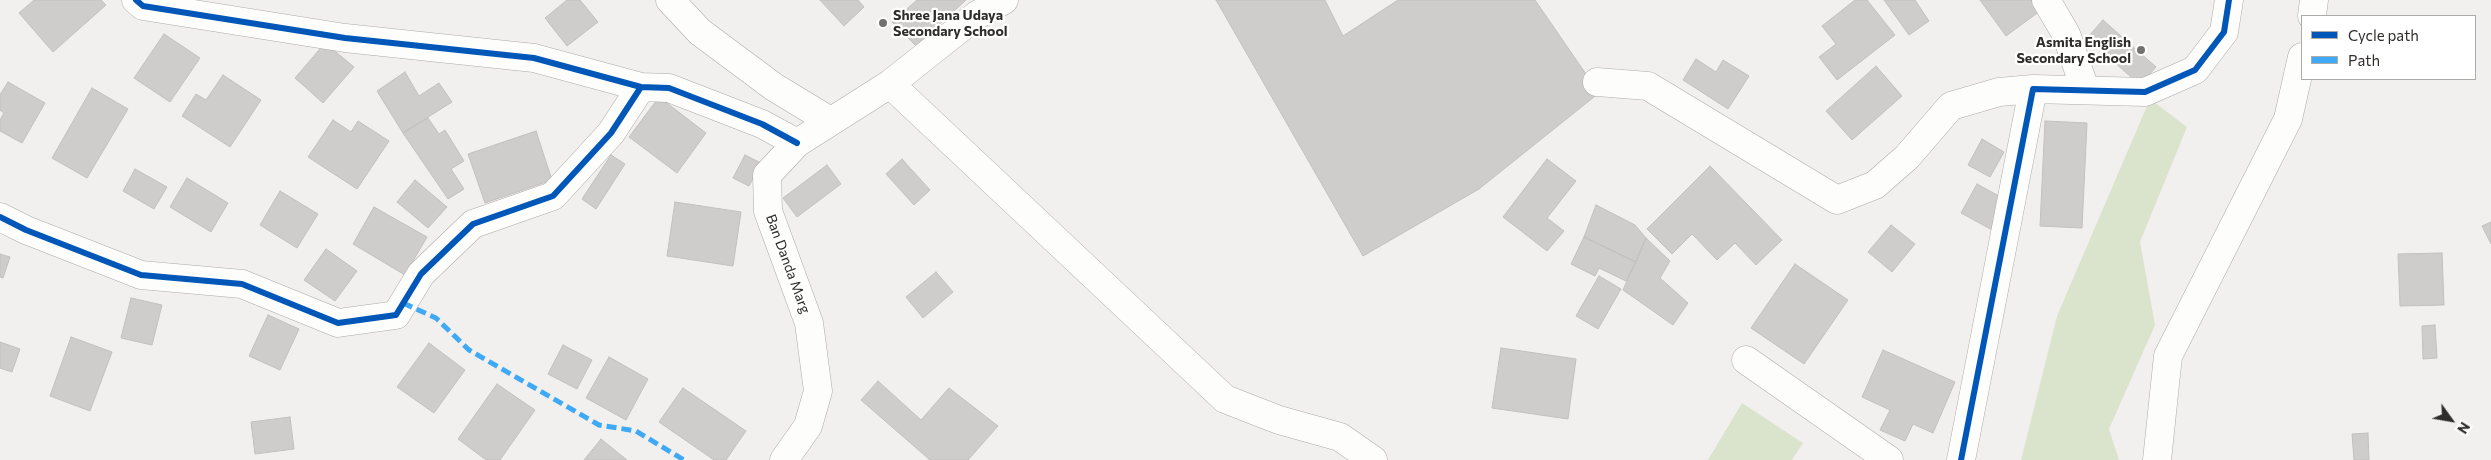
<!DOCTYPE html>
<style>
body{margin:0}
#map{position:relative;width:2491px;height:460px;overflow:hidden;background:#f2f0ee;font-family:Commissioner,sans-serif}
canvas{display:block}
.legend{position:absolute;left:2301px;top:15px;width:175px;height:65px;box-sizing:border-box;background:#fff;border:1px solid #ababaa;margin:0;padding:6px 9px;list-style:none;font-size:15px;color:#2e2d2b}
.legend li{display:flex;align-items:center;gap:10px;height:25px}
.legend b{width:25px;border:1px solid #ababaa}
.north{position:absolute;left:2426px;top:395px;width:50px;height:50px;-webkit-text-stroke:4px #fff;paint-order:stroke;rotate:122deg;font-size:14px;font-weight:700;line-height:20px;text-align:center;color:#2e2d2b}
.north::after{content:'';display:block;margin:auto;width:18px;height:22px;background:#2e2d2b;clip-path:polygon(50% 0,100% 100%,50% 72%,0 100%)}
</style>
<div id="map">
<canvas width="2491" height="460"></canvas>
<ul class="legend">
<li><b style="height:6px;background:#0057b8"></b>Cycle path</li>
<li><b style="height:6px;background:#3fa9f5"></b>Path</li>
</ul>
<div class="north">N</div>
</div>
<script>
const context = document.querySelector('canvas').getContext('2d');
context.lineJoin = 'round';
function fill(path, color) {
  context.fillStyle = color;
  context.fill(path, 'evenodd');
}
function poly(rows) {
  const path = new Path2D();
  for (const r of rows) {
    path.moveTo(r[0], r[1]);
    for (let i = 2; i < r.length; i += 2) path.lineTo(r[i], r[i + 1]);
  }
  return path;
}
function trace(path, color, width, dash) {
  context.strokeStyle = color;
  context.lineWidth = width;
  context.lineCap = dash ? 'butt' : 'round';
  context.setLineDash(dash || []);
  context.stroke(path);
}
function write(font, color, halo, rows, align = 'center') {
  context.font = font + ' Commissioner,sans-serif';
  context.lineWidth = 4.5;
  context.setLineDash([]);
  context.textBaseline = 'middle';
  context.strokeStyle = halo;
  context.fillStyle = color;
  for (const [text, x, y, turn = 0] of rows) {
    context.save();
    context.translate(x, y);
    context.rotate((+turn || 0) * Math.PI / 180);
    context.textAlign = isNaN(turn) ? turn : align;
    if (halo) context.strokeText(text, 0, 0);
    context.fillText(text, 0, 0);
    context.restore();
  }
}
const green = poly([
 [2150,99,2187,127,2140,242,2155,325,2109,429,2119,460,2021,460,2057,316],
 [1742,403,1803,443,1792,460,1708,460]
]);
const building = poly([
 [34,0,101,0,106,5,53,52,19,13,34,0],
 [567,0,580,0,598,22,567,46,545,18,567,0],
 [820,0,858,0,864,7,844,26,820,0],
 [917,0,966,0,916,46,892,22,917,0],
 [1216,0,1325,0,1343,36,1398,0,1535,0,1599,93,1479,189,1363,256,1216,0],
 [1855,0,1867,0,1895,35,1837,80,1819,57,1836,44,1822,26,1855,0],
 [1884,0,1915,0,1929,21,1909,35,1884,0],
 [1980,0,2032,0,2040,11,2006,36,1980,0],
 [2103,20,2156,67,2140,85,2087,38,2103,20],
 [164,34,200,58,170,102,134,78,164,34],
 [325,43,354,67,323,103,295,78,325,43],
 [1696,59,1716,72,1723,60,1749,76,1728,109,1683,80,1696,59],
 [1876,66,1902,96,1852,140,1826,111,1876,66],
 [405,72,419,96,439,83,452,102,403,133,377,91,405,72],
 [223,75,261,100,230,147,182,116,196,94,206,100,223,75],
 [8,82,45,103,22,143,0,131,0,120,4,113,0,110,0,95,8,82],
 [92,88,128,109,87,178,52,158,92,88],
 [659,97,706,133,677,173,629,137,659,97],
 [428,118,439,134,445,130,464,161,451,169,464,189,448,199,403,133,428,118],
 [333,120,351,132,358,121,389,141,357,189,308,157,333,120],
 [2045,121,2087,123,2082,228,2040,226,2045,121],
 [536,131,552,180,485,203,468,154,536,131],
 [1982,139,2004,152,1990,177,1968,165,1982,139],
 [611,155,625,164,596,209,582,199,611,155],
 [745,155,761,163,749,186,733,178,745,155],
 [902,159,930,190,914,205,886,174,902,159],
 [1547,159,1576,181,1547,218,1564,231,1547,251,1503,217,1547,159],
 [827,165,841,184,797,217,783,198,827,165],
 [1710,166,1782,240,1756,265,1735,243,1717,260,1692,234,1672,254,1647,229,1710,166],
 [135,169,167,187,154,209,123,191,135,169],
 [187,178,228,203,211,232,170,207,187,178],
 [415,180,447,207,428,228,397,202,415,180],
 [1977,184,2010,202,1994,231,1961,213,1977,184],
 [280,191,318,214,297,248,260,225,280,191],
 [675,202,741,212,733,266,667,256,675,202],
 [1596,205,1635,225,1646,238,1636,262,1584,237,1596,205],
 [374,207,427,237,405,275,353,244,374,207],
 [2491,222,2491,244,2482,226,2491,222],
 [1891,225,1915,244,1892,272,1868,252,1891,225],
 [1584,237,1636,262,1626,281,1599,268,1595,276,1571,264,1584,237],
 [1646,238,1670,261,1660,278,1688,303,1673,325,1623,290,1646,238],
 [326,249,357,271,335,301,304,280,326,249],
 [2442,253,2444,305,2400,306,2398,254,2442,253],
 [0,254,10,257,3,278,0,277,0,254],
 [1795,264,1848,300,1804,364,1751,328,1795,264],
 [936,272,953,292,923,318,906,297,936,272],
 [1599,276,1621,289,1598,329,1576,316,1599,276],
 [131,298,162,305,152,345,121,338,131,298],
 [268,315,299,329,280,370,249,356,268,315],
 [2435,325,2437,358,2423,359,2422,326,2435,325],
 [71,337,112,352,90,411,50,396,71,337],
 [0,342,20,349,12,372,0,368,0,342],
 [429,343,465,370,434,413,397,387,429,343],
 [563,345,592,360,577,389,548,374,563,345],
 [1501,348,1576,359,1568,419,1492,408,1501,348],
 [1883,350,1955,382,1933,433,1913,424,1905,441,1880,430,1890,410,1862,397,1883,350],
 [609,357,648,379,626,420,586,398,609,357],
 [878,381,921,420,949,388,998,426,968,460,930,460,861,400,878,381],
 [497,384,535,410,500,460,486,460,458,439,497,384],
 [683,388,746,431,726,460,714,460,659,422,683,388],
 [290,417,294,449,255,454,251,422,290,417],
 [2368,433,2369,460,2354,460,2352,434,2368,433],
 [601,439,627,460,584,460,601,439]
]);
const minor = poly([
 [136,0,143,6,345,38,534,58,641,87,669,88,762,124,797,143],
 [670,0,700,32,774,87,830,121],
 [2046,0,2066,34,2085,89],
 [2312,16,2314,0],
 [1597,82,1648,86,1837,200,1875,185,1907,157,1951,106,1999,92,2033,89],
 [890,84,1225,399,1279,420,1340,437,1373,460],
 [0,217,26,230,141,275,242,284,338,323,396,315,421,274,473,224,553,196,611,133,641,87],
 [1746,360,1889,460],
 [784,460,808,426,818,391,809,323,768,211,767,175,797,143,890,84,977,15,1004,0],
 [1961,460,2033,89,2145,92,2195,70,2224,32,2229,0],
 [2157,460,2168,356,2288,119,2302,57]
]);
const quiet = poly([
 [403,303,436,318,469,350,599,425,636,431,684,460]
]);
const cycleway = poly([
 [136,0,143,6,345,38,534,58,641,87,669,88,762,124,797,143],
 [0,217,26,230,141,275,242,284,338,323,396,315,421,274,473,224,553,196,611,133,641,87],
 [1961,460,2033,89,2145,92,2195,70,2224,32,2229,0]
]);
const markers = [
 [883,23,5,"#73716f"],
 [2141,50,5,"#73716f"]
];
const poiNames = [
 ["Shree Jana Udaya",893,15],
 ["Secondary School",893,31],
 ["Asmita English",2131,42,"right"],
 ["Secondary School",2131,58,"right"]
];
const streetNames = [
 ["Ban Danda Marg",788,264,70]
];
fill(green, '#dae3cc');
fill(building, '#cfcdcc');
trace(building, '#c2c0bf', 1);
trace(minor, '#acaba9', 29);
trace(minor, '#fdfdfc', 28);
trace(quiet, '#3fa9f5', 5, [10, 5]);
trace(cycleway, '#0057b8', 6);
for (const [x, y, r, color] of markers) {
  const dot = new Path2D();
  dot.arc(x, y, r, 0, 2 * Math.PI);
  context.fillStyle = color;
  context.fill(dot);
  trace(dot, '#fff', 2);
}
write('bold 14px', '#2e2d2b', '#fff', poiNames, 'left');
write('14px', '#2e2d2b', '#fff', streetNames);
</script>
